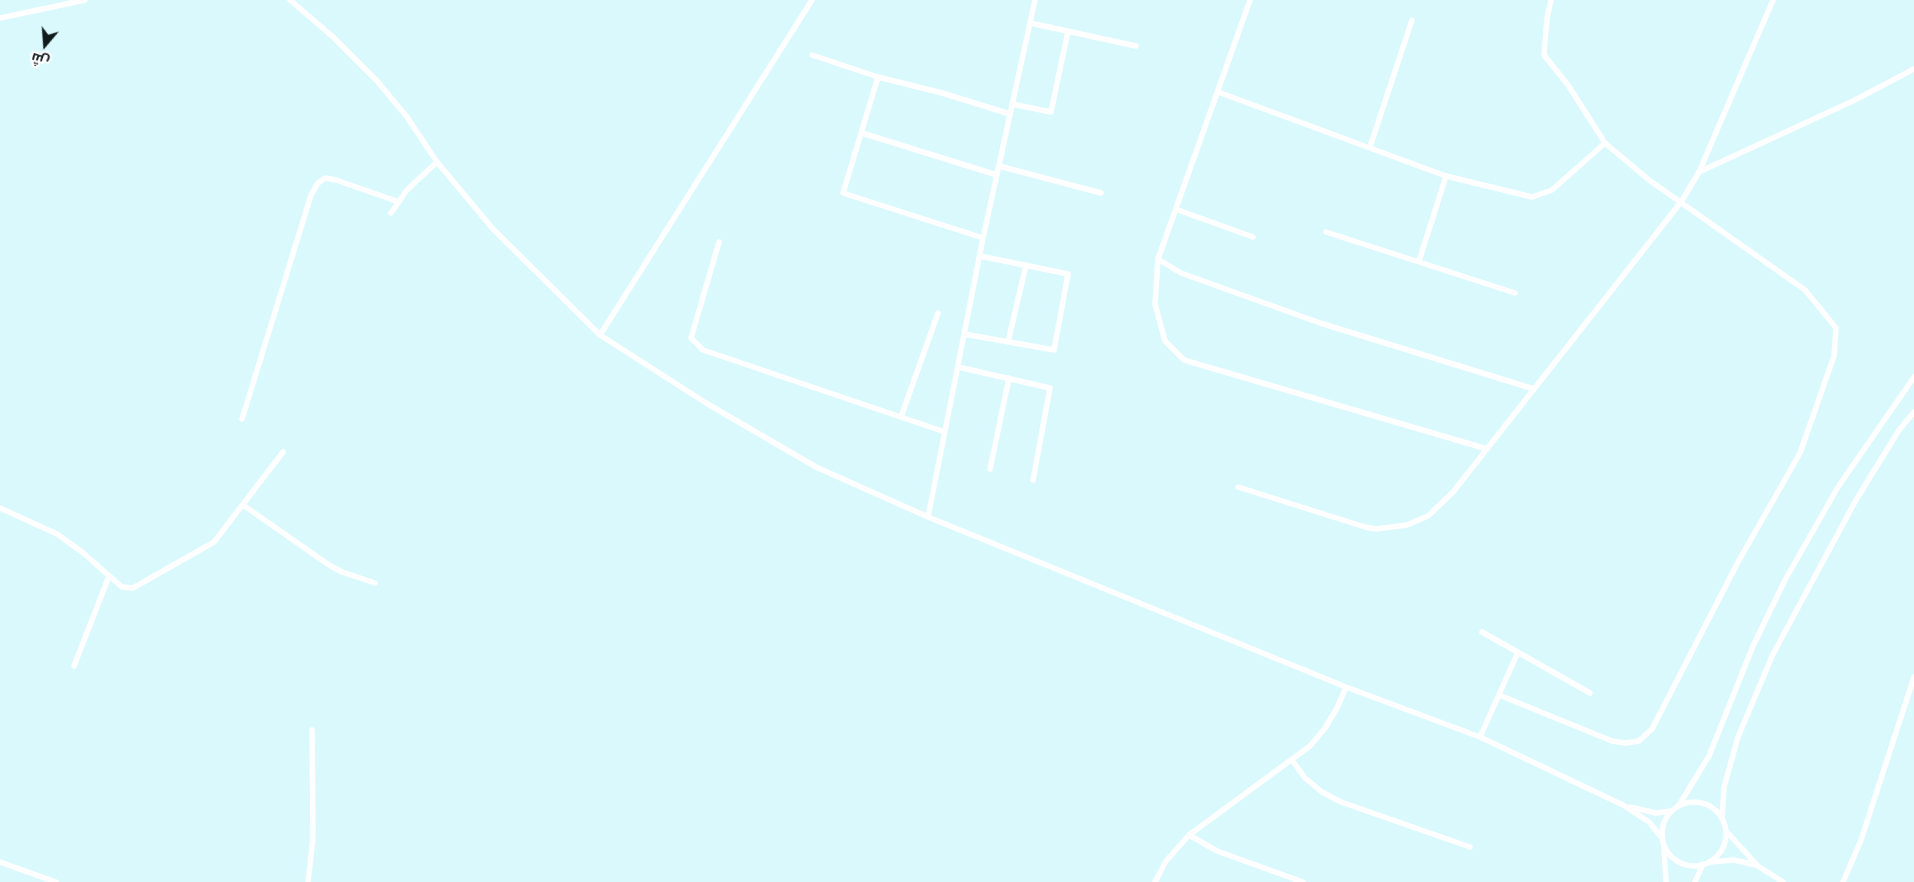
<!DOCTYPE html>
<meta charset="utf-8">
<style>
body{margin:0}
#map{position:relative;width:1914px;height:882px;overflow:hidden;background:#daf9fd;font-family:"Sofia Sans Condensed",Cairo,sans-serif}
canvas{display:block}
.north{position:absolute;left:20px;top:20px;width:50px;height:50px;-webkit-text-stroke:4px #fff;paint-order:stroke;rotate:198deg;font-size:14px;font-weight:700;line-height:20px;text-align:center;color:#101b1c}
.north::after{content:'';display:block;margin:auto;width:18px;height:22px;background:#101b1c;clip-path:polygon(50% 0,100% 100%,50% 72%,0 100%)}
</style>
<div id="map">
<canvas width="1914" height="882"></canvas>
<div class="north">ش</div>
</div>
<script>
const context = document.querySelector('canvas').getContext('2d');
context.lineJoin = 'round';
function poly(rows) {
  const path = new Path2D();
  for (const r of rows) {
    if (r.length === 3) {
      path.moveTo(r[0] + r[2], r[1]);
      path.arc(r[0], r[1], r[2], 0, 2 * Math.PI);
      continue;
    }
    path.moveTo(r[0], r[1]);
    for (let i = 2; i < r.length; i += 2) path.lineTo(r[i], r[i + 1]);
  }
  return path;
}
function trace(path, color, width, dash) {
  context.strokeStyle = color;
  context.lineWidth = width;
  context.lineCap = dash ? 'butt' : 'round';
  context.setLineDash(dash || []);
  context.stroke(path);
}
const service = poly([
 [290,0,332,36,377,81,407,117,437,162,493,229,600,335],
 [812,0,600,335,706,403,816,467,928,517,1346,687,1480,737,1623,805,1649,822,1662,838],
 [1250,0,1158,259,1155,304,1165,341,1184,360,1487,449],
 [0,18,85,0],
 [1030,23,1136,46],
 [812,55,878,77,942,93,1010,114],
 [878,77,843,193,983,238],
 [1218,92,1446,176,1532,197,1552,190,1605,143],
 [1012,104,1051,112,1068,31],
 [862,133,997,175],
 [1370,147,1412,20],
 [999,166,1101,193],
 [1699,172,1855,100,1914,69],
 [1178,210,1253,237],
 [391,213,407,190,437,162],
 [1326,232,1515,293],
 [719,242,691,338,703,350,945,432],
 [1158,259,1181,273,1320,323,1534,389],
 [1419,261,1446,176],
 [964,334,1054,350,1068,274,980,256],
 [1008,342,1026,265],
 [958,367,1050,388,1033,480],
 [901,417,938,313],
 [242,419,311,195,318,183,325,178,336,180,399,202],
 [990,469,1009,378],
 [1238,487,1365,527,1376,529,1407,525,1428,516,1453,492,1681,202,1699,172,1773,0],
 [243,505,329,565,342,572,375,583],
 [0,508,57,534,82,552,122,587,133,588,214,542,283,452],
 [928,517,983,238,1035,0],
 [1482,632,1590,693],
 [74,666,109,576],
 [1499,695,1612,741,1625,743,1639,741,1652,729,1738,562,1800,453,1834,356,1836,328,1805,290,1649,180,1605,143,1568,85,1544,55,1547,18,1551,0],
 [1480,737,1518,652],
 [1292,760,1305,778,1322,792,1341,802,1470,847],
 [1694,834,32],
 [1679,805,1709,756,1753,646,1785,580,1838,487,1914,377],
 [1630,807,1656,813,1671,811],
 [1722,818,1724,787,1738,737,1773,654,1856,500,1899,430,1914,412],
 [1727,832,1758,866,1783,882],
 [1189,835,1217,851,1303,882],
 [1664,848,1666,882],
 [0,862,56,882],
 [1711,862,1734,860,1756,865],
 [308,882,313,837,312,730],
 [1155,882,1166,861,1189,835,1310,746,1325,728,1337,708,1346,687],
 [1695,882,1703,864],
 [1843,882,1861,840,1914,677]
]);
trace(service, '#fff', 5.5);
</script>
